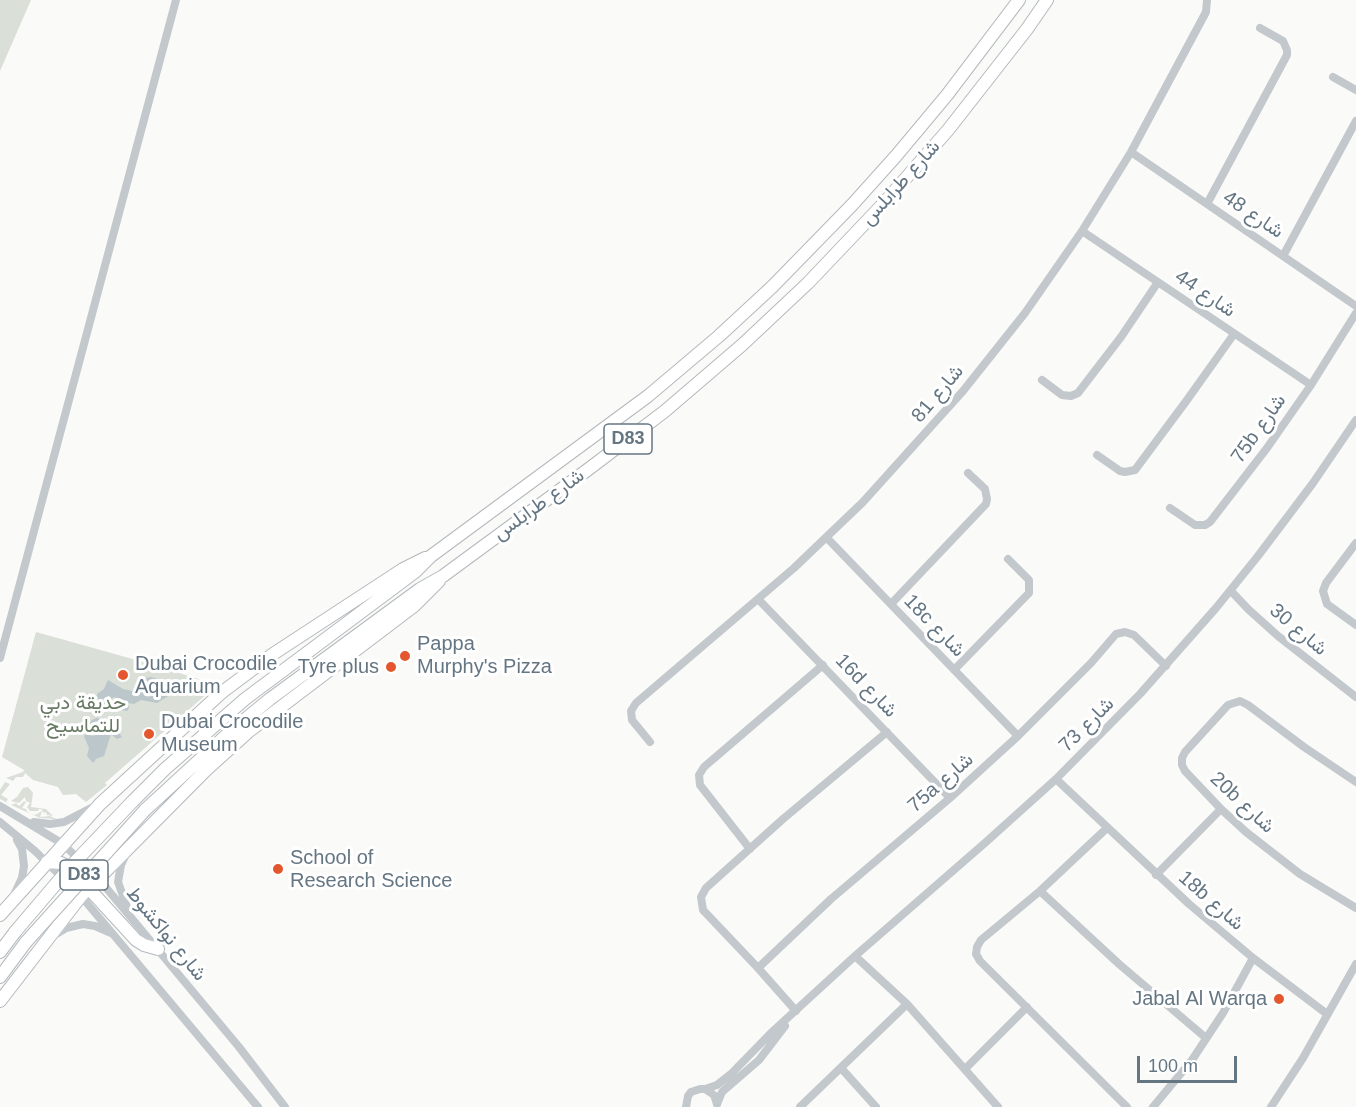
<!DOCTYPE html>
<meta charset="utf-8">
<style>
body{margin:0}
#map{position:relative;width:1356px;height:1107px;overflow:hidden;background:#fafaf8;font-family:Arial,sans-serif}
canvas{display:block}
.scale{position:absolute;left:1137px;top:1056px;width:100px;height:27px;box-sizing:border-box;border:3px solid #657683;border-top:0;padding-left:8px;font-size:18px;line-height:21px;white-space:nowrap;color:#657683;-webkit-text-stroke:4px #fff;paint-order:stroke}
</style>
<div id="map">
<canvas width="1356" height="1107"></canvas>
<div class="scale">100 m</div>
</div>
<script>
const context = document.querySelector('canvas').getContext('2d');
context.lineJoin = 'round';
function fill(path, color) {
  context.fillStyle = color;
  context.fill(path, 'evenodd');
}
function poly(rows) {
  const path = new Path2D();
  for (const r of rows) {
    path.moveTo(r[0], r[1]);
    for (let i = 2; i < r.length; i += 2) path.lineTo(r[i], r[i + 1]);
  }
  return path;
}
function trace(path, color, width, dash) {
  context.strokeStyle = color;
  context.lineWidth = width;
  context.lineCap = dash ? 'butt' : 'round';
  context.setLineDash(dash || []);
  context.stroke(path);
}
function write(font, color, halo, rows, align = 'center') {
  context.font = font + ' Arial,Vazirmatn,sans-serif';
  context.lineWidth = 6;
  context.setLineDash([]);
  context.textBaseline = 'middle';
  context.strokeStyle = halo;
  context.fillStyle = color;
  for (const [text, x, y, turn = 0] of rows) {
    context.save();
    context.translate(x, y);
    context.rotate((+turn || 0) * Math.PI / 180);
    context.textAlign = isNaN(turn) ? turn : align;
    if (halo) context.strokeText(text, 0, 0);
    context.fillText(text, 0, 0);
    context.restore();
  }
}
const green = poly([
 [0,0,31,0,0,71],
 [36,632,154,665,217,685,105,783,107,785,86,802,76,794,63,795,58,787,33,780,25,773,23,777,16,777,13,781,6,778,23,772,24,770,2,757],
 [5,782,10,784,1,795,8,799,6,802,11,805,16,803,19,806,24,801,26,802,22,808,26,809,28,813,35,815,42,811,40,817,50,816,57,819,40,818,9,804,2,800,0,799,0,790],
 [28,787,33,793,31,807,46,809,53,816,47,815,46,812,44,813,41,809,39,809,38,811,30,811,27,807,30,803,26,801,25,797,19,803,11,801,17,797,23,788]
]);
const water = poly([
 [151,677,173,684,175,686,175,692,157,703,141,700,134,704,128,703,129,708,127,711,122,710,119,701,115,697,108,700,104,709,98,702,97,694,104,689,108,680,123,689,132,691,146,678],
 [153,681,159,683,161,688,157,695,148,697,144,695,142,689,145,685],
 [97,718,111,722,122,737,117,739,111,734,104,756,96,759,93,763,87,756,89,748,84,736,87,733,92,736,96,735,106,725,102,722,96,721,86,728,92,720]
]);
const minor = poly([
 [1333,77,1356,90],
 [1131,152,1356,306],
 [1207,204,1287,55,1287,50,1283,41,1260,28],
 [1082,231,1311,385],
 [1283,256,1356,121],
 [1042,380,1062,395,1071,396,1078,393,1121,337,1158,282],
 [1097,455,1120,471,1125,472,1135,470,1187,400,1234,334],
 [1170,508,1195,525,1205,525,1210,522,1267,448,1311,385,1356,313],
 [827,538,1018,736],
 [1356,543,1326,583,1323,591,1327,604,1356,625],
 [1231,591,1248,609,1278,636,1356,697],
 [758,599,950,798],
 [891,604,986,504,987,499,985,489,968,473],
 [0,658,176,0],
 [954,670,1029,593,1029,580,1008,559],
 [650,742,632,720,631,711,636,703,794,568,863,502,963,391,1025,313,1082,231,1131,152,1206,12,1207,0],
 [1056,779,1189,904,1253,958,1327,1014],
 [1356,782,1304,747,1248,705,1240,701,1228,705,1185,752,1182,758,1182,765,1185,771,1221,809,1246,832,1300,874,1356,908],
 [0,806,63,844,98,878,239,1047,285,1107],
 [0,822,35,851,81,896,258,1107],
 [34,822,50,824,64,822,97,805],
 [1107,828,1040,891,981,940,977,947,976,954,980,961,1127,1107],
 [750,849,700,785,699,775,704,767,823,665],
 [126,854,121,865,118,882,127,907],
 [1156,875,1221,809],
 [1040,891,1119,964,1206,1038],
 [14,895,22,878,24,866,22,849,17,840],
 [53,936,66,928,83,924,95,926,111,933],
 [855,956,907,1004,998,1107],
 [758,968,831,899,950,798,1018,736,1091,663,1116,634,1125,632,1134,635,1166,666],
 [796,1011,758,968,703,910,701,897,706,888,783,819,887,732],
 [841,1068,876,1107],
 [965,1069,1027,1007],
 [705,1089,717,1085,731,1074,771,1033,855,956,986,842,1056,779,1140,694,1216,608,1258,556,1313,483,1356,420],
 [717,1104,722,1092,759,1060,785,1026],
 [686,1107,688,1096,691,1092,700,1089,705,1089,714,1095,717,1104],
 [800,1107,907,1004],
 [1153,1107,1192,1060,1223,1013,1253,958],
 [1271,1107,1303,1058,1356,964]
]);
const highway = poly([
 [132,802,165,769,245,699,415,572,431,556,648,396,719,336,772,287,852,205,896,156,947,95,1019,0],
 [145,810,231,731,270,699,420,589,443,576,590,468,665,411,742,345,808,283,885,202,948,130,1027,29,1047,0],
 [47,862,61,863,69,867,136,940,144,945,158,949],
 [0,915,100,804,221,693,273,654,403,569,425,558],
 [0,952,15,932],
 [0,977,26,942],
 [0,1001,81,896,206,770,248,732,414,606,439,581]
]);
const highwayBridge = poly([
 [15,932,72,865,132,802],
 [26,942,145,810]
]);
const markers = [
 [405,656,6,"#e4572e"],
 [391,667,6,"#e4572e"],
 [123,675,6,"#e4572e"],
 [149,734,6,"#e4572e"],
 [278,869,6,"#e4572e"],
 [1279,999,6,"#e4572e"]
];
const shields = [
 [628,439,48],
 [84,875,48]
];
const shieldNames = [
 ["D83",628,439],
 ["D83",84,875]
];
const streetNames = [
 ["شارع طرابلس",901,183,-48],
 ["شارع 48",1253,215,34],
 ["شارع 44",1205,294,34],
 ["شارع 81",938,394,-50],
 ["75b شارع",1259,429,-55],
 ["شارع طرابلس",539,505,-36],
 ["18c شارع",934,626,46],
 ["شارع 30",1298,630,40],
 ["16d شارع",866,686,46],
 ["شارع 73",1087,725,-45],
 ["75a شارع",941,783,-41],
 ["20b شارع",1242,803,43],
 ["18b شارع",1211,901,41],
 ["شارع نواكشوط",166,934,51]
];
const poiNames = [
 ["Pappa",417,644],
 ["Murphy's Pizza",417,667],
 ["Dubai Crocodile",135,664],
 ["Aquarium",135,687],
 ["Tyre plus",379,667,"right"],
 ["Dubai Crocodile",161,722],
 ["Museum",161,745],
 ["School of",290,858],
 ["Research Science",290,881],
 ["Jabal Al Warqa",1267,999,"right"]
];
const parkNames = [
 ["حديقة دبي",83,703],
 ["للتماسيح",83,726]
];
fill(green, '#dadfd7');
fill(water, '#bbc7cb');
trace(highway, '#b4b9bd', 14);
trace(minor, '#c3c8cc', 8);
trace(highway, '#fff', 12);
trace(highwayBridge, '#b4b9bd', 14, []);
trace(highwayBridge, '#fff', 12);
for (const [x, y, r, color] of markers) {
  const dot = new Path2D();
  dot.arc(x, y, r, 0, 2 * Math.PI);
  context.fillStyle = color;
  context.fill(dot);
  trace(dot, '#fff', 2);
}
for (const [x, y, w] of shields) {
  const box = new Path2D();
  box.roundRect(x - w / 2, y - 15, w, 30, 4.5);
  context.fillStyle = '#fff';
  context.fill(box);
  trace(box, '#657683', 1.5);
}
write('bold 18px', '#657683', null, shieldNames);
write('20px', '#657683', '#fff', streetNames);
write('20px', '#657683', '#fff', poiNames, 'left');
write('20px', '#687a64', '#fff', parkNames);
</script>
